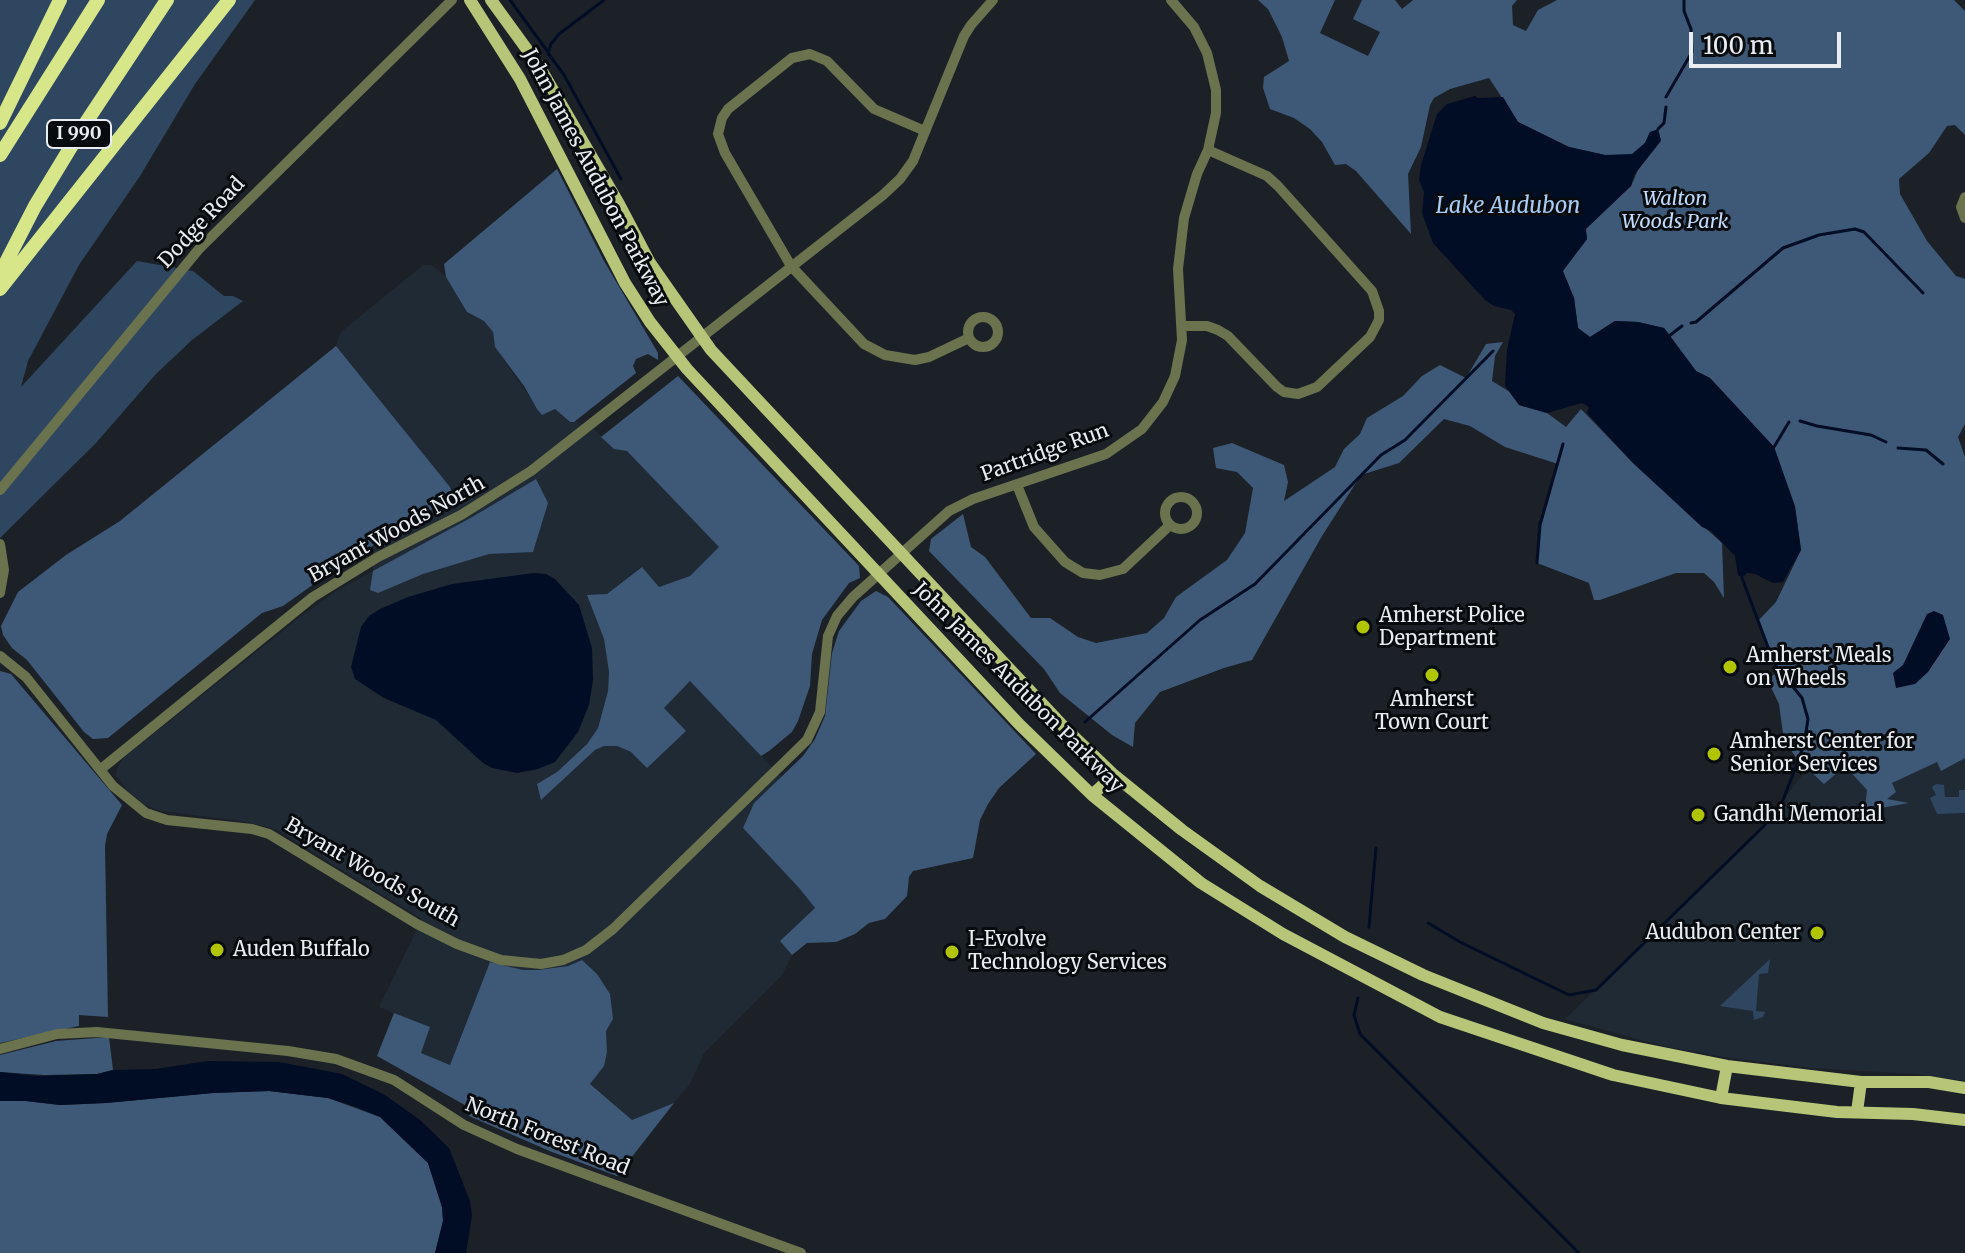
<!DOCTYPE html>
<style>
body{margin:0}
#map{position:relative;width:1965px;height:1253px;overflow:hidden;background:#1c2128;font-family:Merriweather,serif}
canvas{display:block}
.scale{position:absolute;left:1689px;top:32px;width:152px;height:36px;box-sizing:border-box;border:4px solid #e9edf2;border-top:0;padding-left:10px;font-size:24px;line-height:28px;white-space:nowrap;color:#e9edf2;-webkit-text-stroke:6px #080b0d;paint-order:stroke}
</style>
<div id="map">
<canvas width="1965" height="1253"></canvas>
<div class="scale">100 m</div>
</div>
<script>
const context = document.querySelector('canvas').getContext('2d');
context.lineJoin = 'round';
function fill(path, color) {
  context.fillStyle = color;
  context.fill(path, 'evenodd');
}
function poly(rows) {
  const path = new Path2D();
  for (const r of rows) {
    if (r.length === 3) {
      path.moveTo(r[0] + r[2], r[1]);
      path.arc(r[0], r[1], r[2], 0, 2 * Math.PI);
      continue;
    }
    path.moveTo(r[0], r[1]);
    for (let i = 2; i < r.length; i += 2) path.lineTo(r[i], r[i + 1]);
  }
  return path;
}
function trace(path, color, width, dash) {
  context.strokeStyle = color;
  context.lineWidth = width;
  context.lineCap = dash ? 'butt' : 'round';
  context.setLineDash(dash || []);
  context.stroke(path);
}
function write(font, color, halo, rows, align = 'center') {
  context.font = font + ' Merriweather,serif';
  context.lineWidth = 6;
  context.setLineDash([]);
  context.textBaseline = 'middle';
  context.strokeStyle = halo;
  context.fillStyle = color;
  for (const [text, x, y, turn = 0] of rows) {
    context.save();
    context.translate(x, y);
    context.rotate((+turn || 0) * Math.PI / 180);
    context.textAlign = isNaN(turn) ? turn : align;
    if (halo) context.strokeText(text, 0, 0);
    context.fillText(text, 0, 0);
    context.restore();
  }
}
const built = poly([
 [423,265,432,265,446,277,467,312,484,321,493,332,495,347,542,415,554,409,569,422,577,421,595,430,614,449,627,451,720,547,690,576,659,587,641,567,607,594,588,596,604,639,609,672,608,691,598,728,586,744,557,772,537,784,541,800,595,750,604,746,617,746,631,752,647,767,663,708,690,681,781,777,754,803,743,828,800,889,815,908,780,941,792,955,782,975,704,1053,690,1084,674,1103,632,1120,590,1084,607,1052,606,1031,582,960,568,966,538,970,523,970,490,962,450,1065,421,1053,429,1027,379,1007,422,919,275,829,242,821,161,811,145,805,130,793,116,776,117,768,123,758,303,615,335,592,373,571,374,545,411,527,417,518,448,500,452,493,450,487,336,346,341,332],
 [1832,735,1965,749,1965,1081,1917,1074,1810,1068,1724,1057,1663,1046,1565,1019,1763,827]
]);
const green = poly([
 [0,0,255,0,195,84,140,176,79,265,28,361,21,387,137,261,193,271,224,296,233,296,243,301,192,340,156,374,96,443,0,538],
 [1936,784,1944,785,1945,797,1959,797,1959,790,1965,790,1965,813,1937,814,1930,798,1936,795,1932,787],
 [1770,959,1768,973,1759,974,1756,1011,1765,1012,1763,1017,1754,1020,1753,1011,1720,1006]
]);
const forest = poly([
 [1258,0,1335,0,1320,33,1368,56,1380,32,1353,19,1362,0,1395,0,1402,9,1413,0,1517,0,1512,6,1513,25,1526,31,1538,10,1557,0,1954,0,1965,11,1965,135,1955,125,1947,126,1929,153,1899,179,1900,194,1927,241,1956,276,1965,279,1965,424,1958,437,1965,457,1965,758,1941,771,1937,762,1892,783,1896,792,1887,799,1909,803,1875,809,1865,808,1867,790,1845,766,1824,784,1798,760,1784,741,1779,704,1767,679,1780,671,1774,663,1758,621,1776,602,1801,550,1795,506,1774,447,1710,378,1696,371,1664,328,1638,322,1615,321,1590,337,1578,328,1574,298,1562,271,1587,239,1585,229,1631,186,1638,170,1661,141,1650,132,1645,143,1632,155,1605,155,1569,147,1518,122,1489,78,1450,89,1434,98,1430,105,1421,147,1408,174,1411,234,1356,171,1346,164,1335,165,1322,142,1310,129,1294,118,1270,109,1263,88,1264,77,1289,61,1282,37,1268,9],
 [557,169,604,261,658,353,658,360,648,354,636,359,633,366,636,373,574,422,570,422,555,409,542,415,537,409,524,386,495,347,493,332,484,321,467,312,446,277,444,264],
 [1503,342,1495,356,1492,381,1510,392,1519,405,1547,413,1566,427,1581,409,1633,463,1722,543,1724,598,1714,582,1704,573,1676,573,1600,600,1594,600,1589,583,1537,563,1540,525,1558,464,1505,447,1470,426,1444,419,1399,463,1361,475,1322,536,1252,660,1224,668,1160,692,1135,723,1133,747,1112,735,1060,693,1044,669,929,551,931,539,963,514,971,547,985,557,1031,618,1050,618,1078,637,1096,643,1147,633,1164,618,1176,597,1227,560,1245,533,1253,488,1237,472,1216,468,1213,448,1232,443,1284,465,1288,482,1284,501,1335,467,1344,449,1360,434,1367,418,1403,396,1422,376,1440,365,1466,378,1486,344],
 [336,346,450,487,452,493,448,500,417,518,411,527,374,545,342,564,283,606,262,613,108,738,93,739,84,732,27,660,12,648,3,635,1,626,18,592,66,555,120,521],
 [678,376,859,566,860,578,849,583,822,620,812,654,810,686,798,721,792,732,769,751,761,756,690,681,664,708,686,731,647,768,631,752,617,746,604,746,595,750,541,800,537,784,557,772,587,744,598,728,608,691,609,672,604,639,587,595,607,594,642,567,659,587,690,576,719,547,627,451,614,449,601,437],
 [536,479,548,503,533,552,489,554,423,574,378,593,370,590,373,571,474,516],
 [876,591,888,597,1036,754,999,788,988,804,980,820,973,858,913,871,909,877,907,896,885,919,869,923,855,934,836,942,807,943,792,955,780,941,815,908,800,889,743,828,754,803,803,756,815,739,825,716,832,653,839,631,861,601],
 [0,671,11,674,122,805,107,834,105,846,108,1017,79,1015,79,1026,0,1043],
 [582,960,597,974,610,994,613,1019,606,1031,607,1052,604,1066,590,1084,632,1120,674,1103,617,1176,552,1152,469,1116,472,1109,377,1056,394,1013,430,1027,421,1053,450,1065,490,962,523,970,538,970,568,966],
 [109,1037,113,1070,97,1074,44,1075,0,1072,0,1055,56,1041],
 [269,1091,328,1098,380,1117,428,1163,442,1207,443,1221,435,1253,0,1253,0,1101,26,1101,60,1105,106,1103,213,1093]
]);
const water = poly([
 [1475,96,1478,98,1503,97,1518,122,1569,147,1605,155,1632,154,1645,143,1650,132,1658,129,1661,140,1634,175,1631,186,1586,229,1587,239,1563,271,1574,298,1578,328,1590,337,1615,321,1638,322,1664,328,1696,371,1710,378,1774,447,1795,507,1801,550,1783,582,1773,583,1755,574,1747,573,1742,578,1738,575,1735,556,1711,531,1702,527,1633,463,1587,413,1589,407,1582,403,1547,413,1519,405,1505,386,1507,350,1515,314,1511,310,1494,306,1485,300,1433,243,1422,213,1424,192,1419,180,1421,165,1437,114,1447,104],
 [534,573,546,574,555,579,579,605,592,648,593,680,589,705,578,732,555,762,538,769,517,773,492,768,483,763,436,720,384,698,355,679,351,667,361,627,369,616,380,609,408,597,452,584],
 [1934,611,1943,615,1950,639,1928,672,1915,684,1896,688,1893,673,1903,665,1927,614],
 [207,1061,279,1062,342,1074,385,1095,420,1120,449,1148,470,1201,472,1216,466,1253,435,1253,443,1221,442,1207,428,1163,380,1117,356,1107,328,1098,269,1091,213,1093,106,1103,60,1105,26,1101,0,1101,0,1072,37,1076,97,1074,113,1070,156,1069]
]);
const stream = poly([
 [510,0,548,52],
 [604,0,559,34,551,44,548,53,564,75,621,179],
 [1666,97,1692,52,1691,29,1684,11,1684,0],
 [1658,129,1664,123,1666,107],
 [1691,323,1696,322,1783,248,1819,235,1855,229,1864,232,1923,293],
 [1669,336,1682,326],
 [1800,421,1817,426,1871,435,1886,442],
 [1774,447,1789,422],
 [1898,448,1926,450,1943,464],
 [1537,563,1540,525,1563,444],
 [1085,722,1200,620,1255,584,1381,455,1405,440,1493,351],
 [1428,923,1460,942,1569,995,1596,990,1763,827,1782,803,1804,745,1808,719,1802,698,1774,663,1742,578],
 [1369,927,1376,848],
 [1358,998,1354,1015,1360,1034,1579,1253]
]);
const minor = poly([
 [925,131,874,109,827,61,810,54,792,58,728,109,722,118,718,134,725,153,791,266,864,344,885,355,915,360,929,357,969,338],
 [1965,197,1961,207,1965,218],
 [983,332,15],
 [1183,326,1207,326,1218,330,1228,336,1277,387,1284,392,1298,394,1317,387,1370,337,1379,320,1379,311,1372,291,1278,186,1267,176,1208,150],
 [1017,485,1034,527,1065,562,1083,573,1100,575,1123,569,1170,525],
 [0,490,199,249,452,0],
 [1181,513,16],
 [0,544,4,570,0,593],
 [0,656,26,677,113,786,146,813,167,820,252,829,269,834,417,924,457,944,501,960,541,964,563,960,586,950,613,929,807,740,820,712,828,636,837,616,853,597,949,511,973,499,1106,454,1142,429,1163,402,1175,376,1182,340,1178,269,1184,218,1197,174,1208,150,1216,113,1216,90,1207,53,1194,27,1171,0],
 [101,769,313,597,378,557,461,515,531,471,883,195,900,179,913,161,964,36,971,25,993,0],
 [0,1049,57,1034,97,1032,288,1051,336,1059,394,1080,464,1125,517,1149,801,1253]
]);
const major = poly([
 [470,0,520,79,625,283,650,322,687,369,1019,724,1092,795,1201,883,1283,934,1440,1017,1613,1075,1721,1098,1837,1112,1913,1114,1965,1120],
 [491,0,539,66,619,204,650,263,711,350,1065,728,1114,775,1182,830,1260,886,1345,937,1423,975,1543,1023,1622,1045,1727,1066,1861,1082,1929,1082,1965,1088],
 [1092,795,1114,775],
 [1721,1098,1727,1066],
 [1857,1112,1861,1082]
]);
const highway = poly([
 [0,123,60,0],
 [0,155,98,0],
 [0,274,35,206,83,127,167,0],
 [0,289,229,0]
]);
const markers = [
 [1363,627,8,"#b0c500"],
 [1730,667,8,"#b0c500"],
 [1432,675,8,"#b0c500"],
 [1714,754,8,"#b0c500"],
 [1698,815,8,"#b0c500"],
 [1817,933,8,"#b0c500"],
 [217,950,8,"#b0c500"],
 [952,952,8,"#b0c500"]
];
const shields = [
 [79,134,64]
];
const shieldNames = [
 ["I 990",79,134]
];
const streetNames = [
 ["John James Audubon Parkway",595,178,62],
 ["Dodge Road",202,223,-47],
 ["Partridge Run",1045,453,-20],
 ["Bryant Woods North",397,530,-29],
 ["John James Audubon Parkway",1018,688,45],
 ["Bryant Woods South",372,873,30],
 ["North Forest Road",547,1137,22]
];
const parkNames = [
 ["Walton",1675,199],
 ["Woods Park",1675,222]
];
const poiNames = [
 ["Amherst Police",1379,616],
 ["Department",1379,639],
 ["Amherst Meals",1746,656],
 ["on Wheels",1746,679],
 ["Amherst",1432,700,"center"],
 ["Town Court",1432,723,"center"],
 ["Amherst Center for",1730,742],
 ["Senior Services",1730,765],
 ["Gandhi Memorial",1714,815],
 ["Audubon Center",1801,933,"right"],
 ["I-Evolve",968,940],
 ["Technology Services",968,963],
 ["Auden Buffalo",233,950]
];
const waterNames = [
 ["Lake Audubon",1508,207]
];
fill(built, '#202a35');
fill(green, '#2e4660');
fill(forest, '#3d5977');
fill(water, '#000d25');
trace(stream, '#000d25', 3);
trace(minor, '#6b724e', 10);
trace(major, '#b7c578', 12);
trace(highway, '#d6e689', 14);
for (const [x, y, r, color] of markers) {
  const dot = new Path2D();
  dot.arc(x, y, r, 0, 2 * Math.PI);
  context.fillStyle = color;
  context.fill(dot);
  trace(dot, '#080b0d', 3);
}
for (const [x, y, w] of shields) {
  const box = new Path2D();
  box.roundRect(x - w / 2, y - 14, w, 28, 6);
  context.fillStyle = '#080b0d';
  context.fill(box);
  trace(box, '#e9edf2', 2);
}
write('bold 18px', '#e9edf2', null, shieldNames);
write('20px', '#e9edf2', '#080b0d', streetNames);
write('italic 20px', '#bfdbfb', '#080b0d', parkNames);
write('20px', '#e9edf2', '#080b0d', poiNames, 'left');
write('italic 22px', '#a6ccf5', '#080b0d', waterNames);
</script>
